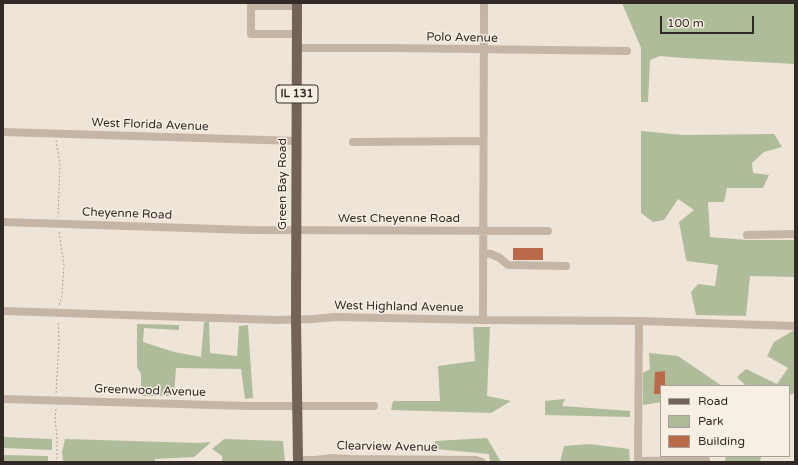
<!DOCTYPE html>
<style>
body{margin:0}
#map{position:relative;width:798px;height:465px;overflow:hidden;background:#eee5d8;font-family:"Varela Round",sans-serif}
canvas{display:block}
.frame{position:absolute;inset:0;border:4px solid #322a26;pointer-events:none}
.legend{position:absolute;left:660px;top:385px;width:130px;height:72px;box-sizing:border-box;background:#f7efe4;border:1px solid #a8a098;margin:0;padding:5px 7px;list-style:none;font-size:12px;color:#322a26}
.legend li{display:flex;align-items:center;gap:8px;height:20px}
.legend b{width:20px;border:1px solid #a8a098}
.scale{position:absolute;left:660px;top:16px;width:94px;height:18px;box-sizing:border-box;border:2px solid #322a26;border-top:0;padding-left:5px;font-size:12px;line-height:14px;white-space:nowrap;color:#322a26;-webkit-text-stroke:3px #f7efe4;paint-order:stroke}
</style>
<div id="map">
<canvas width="798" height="465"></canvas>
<div class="frame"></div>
<ul class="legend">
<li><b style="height:5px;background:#726258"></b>Road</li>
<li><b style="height:11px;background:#afbc9a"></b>Park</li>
<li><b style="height:11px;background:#bb6a49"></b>Building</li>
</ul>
<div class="scale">100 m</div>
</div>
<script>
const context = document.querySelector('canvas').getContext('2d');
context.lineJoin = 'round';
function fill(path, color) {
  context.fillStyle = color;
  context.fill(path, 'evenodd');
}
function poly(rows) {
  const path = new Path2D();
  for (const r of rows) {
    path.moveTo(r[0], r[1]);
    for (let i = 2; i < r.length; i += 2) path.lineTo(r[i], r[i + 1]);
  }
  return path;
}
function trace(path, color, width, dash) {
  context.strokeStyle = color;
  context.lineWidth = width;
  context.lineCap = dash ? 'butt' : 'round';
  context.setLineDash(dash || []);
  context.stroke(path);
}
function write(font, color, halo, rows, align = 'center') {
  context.font = font + ' "Varela Round",sans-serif';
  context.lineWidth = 3;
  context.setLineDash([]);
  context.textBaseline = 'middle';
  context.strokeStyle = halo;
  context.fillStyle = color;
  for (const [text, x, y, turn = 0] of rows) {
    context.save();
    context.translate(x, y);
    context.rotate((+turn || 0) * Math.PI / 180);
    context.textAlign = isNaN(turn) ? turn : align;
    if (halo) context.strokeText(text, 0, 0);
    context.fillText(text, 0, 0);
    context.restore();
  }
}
const green = poly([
 [622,3,795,3,795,64,683,58,660,56,650,60,648,102,641,102,641,48],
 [641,131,684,135,774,134,782,147,764,152,752,163,753,173,769,175,763,188,727,188,724,202,708,202,710,237,747,240,795,240,795,277,750,276,746,316,696,315,691,292,698,284,715,286,718,265,687,261,686,259,679,222,694,210,678,199,664,220,653,222,641,213],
 [209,321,210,353,237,356,239,326,248,325,253,398,245,399,241,369,176,368,174,396,141,396,141,374,137,367,137,324,179,325,179,330,144,328,143,342,174,352,201,357,204,322],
 [473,327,490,327,487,396,511,401,491,413,391,410,393,401,440,401,438,366,475,361],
 [794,330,795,330,795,393,789,395,789,386,746,386,737,377,746,369,777,384,788,368,767,356,774,342],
 [649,353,678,356,722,386,661,386,661,402,643,405,643,373,650,369],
 [565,399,562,406,630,411,630,417,545,415,545,401],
 [3,437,52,439,52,450,3,448],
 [487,438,501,462,490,462,489,454,435,449,435,441],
 [65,439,199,443,211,442,194,457,155,459,155,462,63,462,62,453],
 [224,439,283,441,285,462,222,462,222,456,212,449],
 [590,444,629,449,630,462,560,462,564,446],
 [3,455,48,456,48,462,3,462],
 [726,456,761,456,760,462,725,462]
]);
const building = poly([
 [513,248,543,248,543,260,513,260],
 [665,371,665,386,661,386,661,394,654,394,655,372]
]);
const path = poly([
 [56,140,60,164,58,217],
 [59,232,64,264,62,296,59,306],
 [56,393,59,340,58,321],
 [56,409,55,420,57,437,57,462]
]);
const minor = poly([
 [297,34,251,34,251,6,297,6],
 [297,48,392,48,627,51],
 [3,132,297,141],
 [353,142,483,141],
 [3,222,249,230,548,231],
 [747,235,795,234],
 [483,253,491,254,500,258,508,265,566,266],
 [3,311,278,320,313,319,335,317,483,320,639,321,795,326],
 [483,320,484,3],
 [3,399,249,406,374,406],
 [298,460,316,460,332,458,350,459,476,460,482,462],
 [638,461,706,460],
 [638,462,639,321]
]);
const major = poly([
 [297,3,296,319,298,462]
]);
const shields = [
 [297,94,42]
];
const shieldNames = [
 ["IL 131",297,94]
];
const streetNames = [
 ["Polo Avenue",462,38,1],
 ["West Florida Avenue",150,125,2],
 ["Green Bay Road",283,184,-90],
 ["Cheyenne Road",127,214,2],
 ["West Cheyenne Road",399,219],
 ["West Highland Avenue",399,307,1],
 ["Greenwood Avenue",150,391,2],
 ["Clearview Avenue",387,447,1]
];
fill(green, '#afbc9a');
fill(building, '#bb6a49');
trace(path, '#b19f90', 1, [2, 2]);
trace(minor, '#c5b5a5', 8);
trace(major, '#726258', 10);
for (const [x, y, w] of shields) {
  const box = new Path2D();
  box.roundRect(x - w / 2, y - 9, w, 18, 3);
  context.fillStyle = '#f7efe4';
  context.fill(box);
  trace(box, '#322a26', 1);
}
write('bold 11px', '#322a26', null, shieldNames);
write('12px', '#322a26', '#f7efe4', streetNames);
</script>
